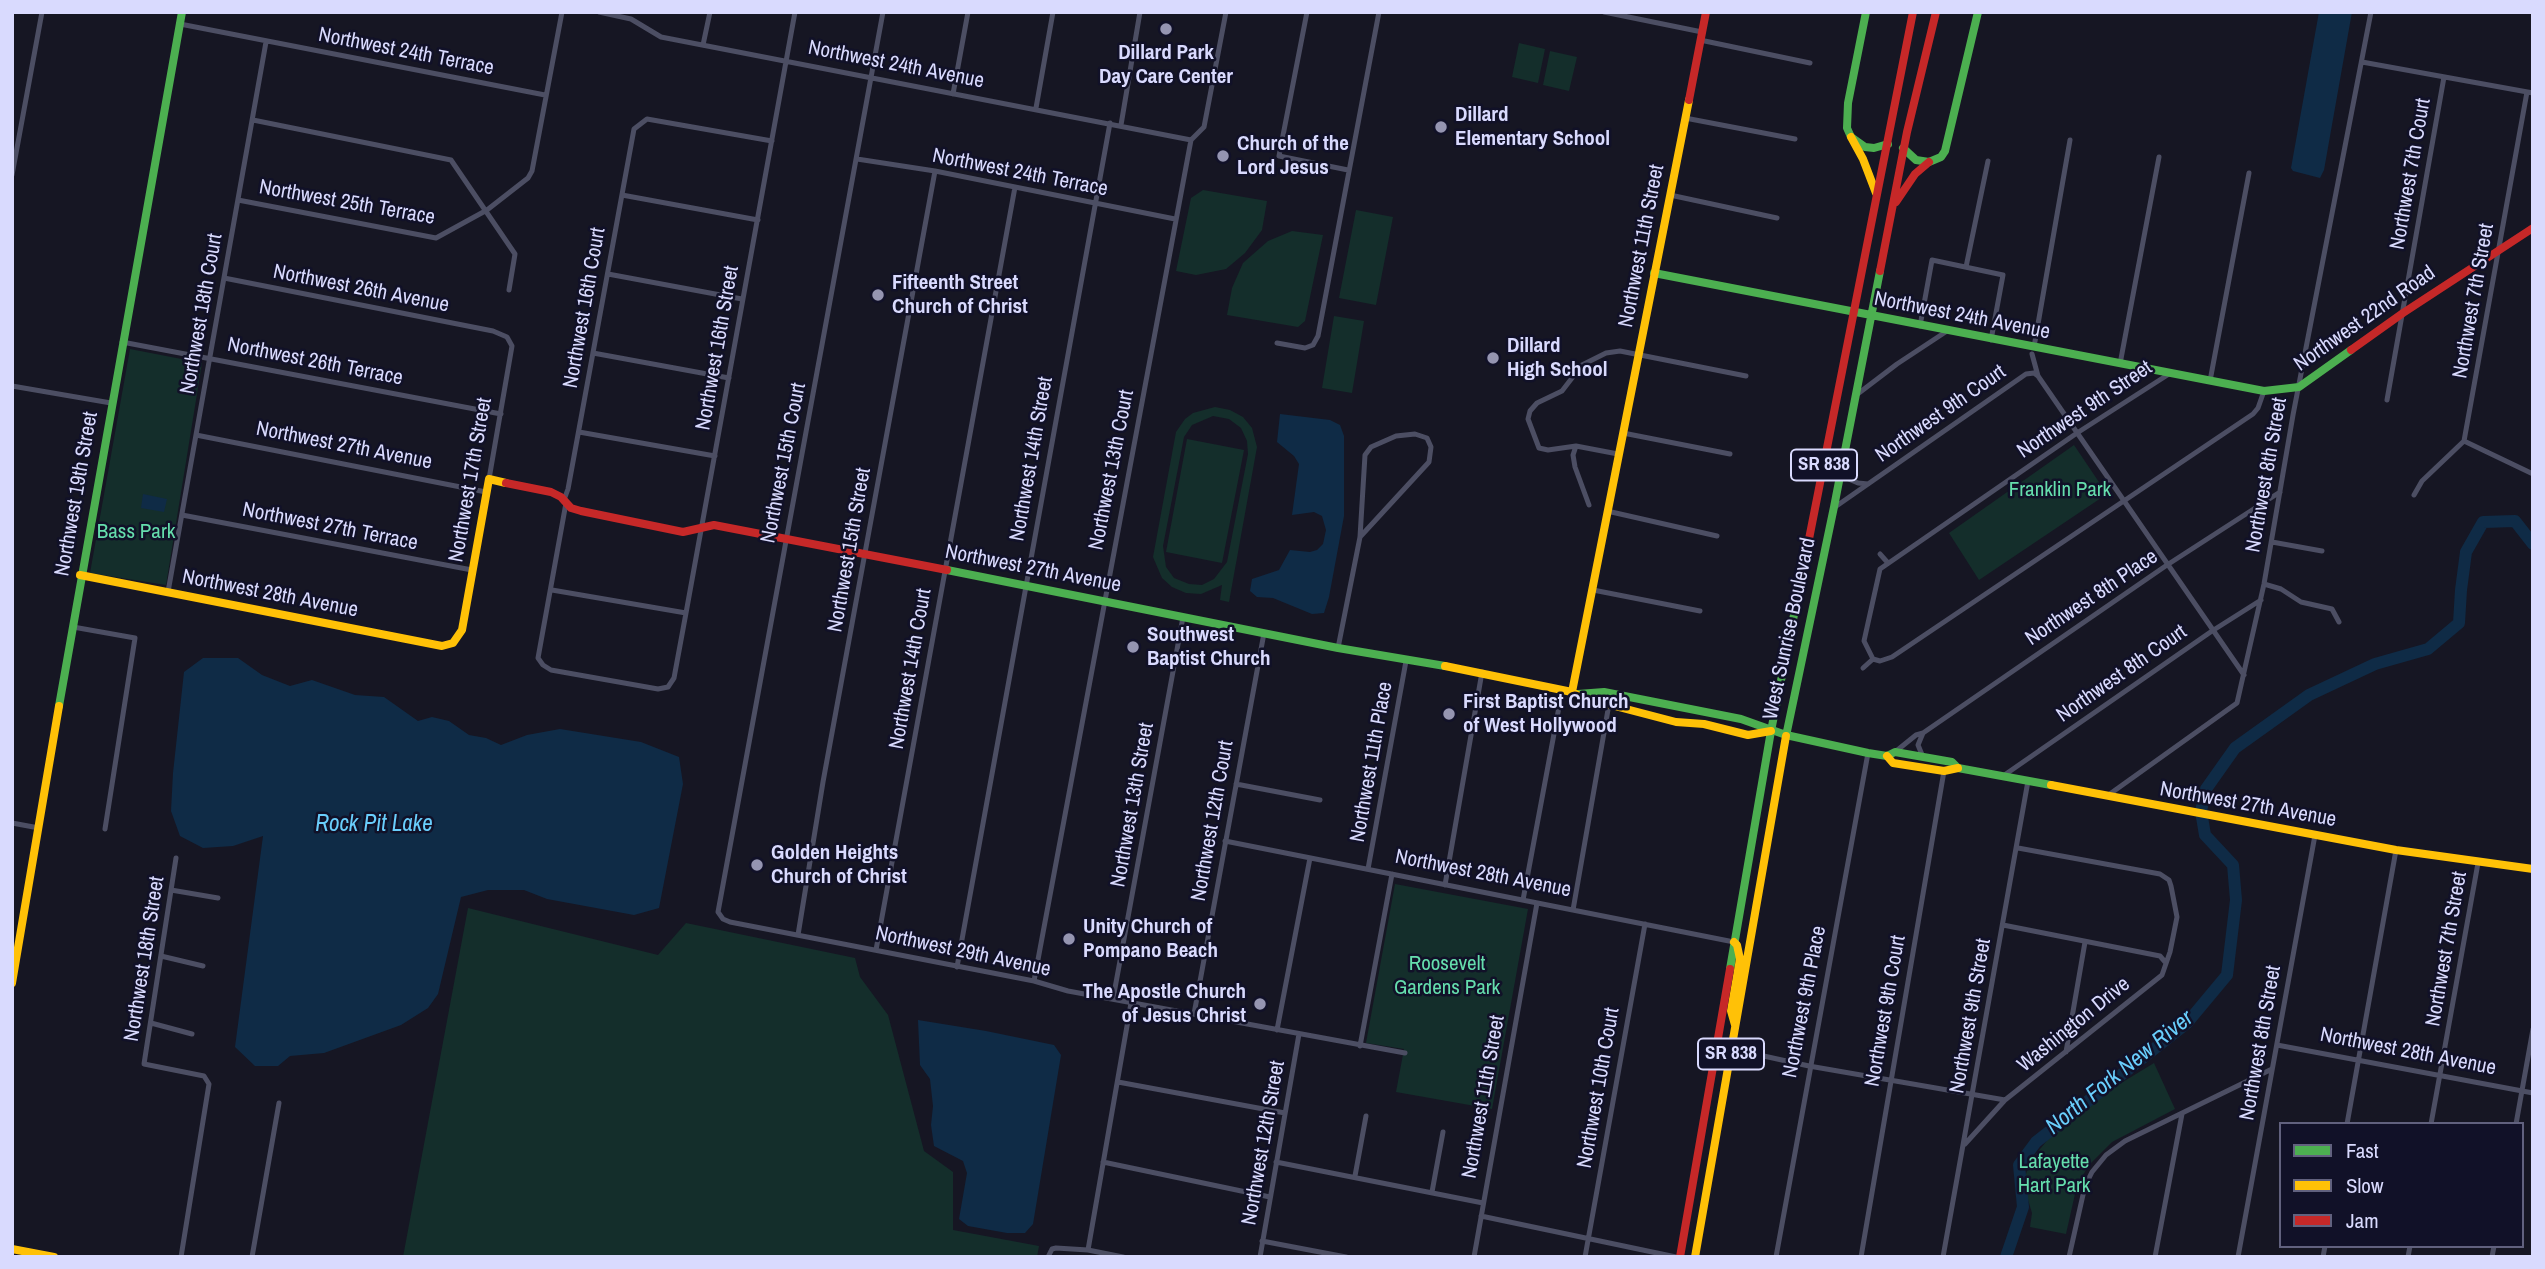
<!DOCTYPE html>
<style>
body{margin:0}
#map{position:relative;width:2545px;height:1269px;overflow:hidden;background:#161623;font-family:"Archivo Narrow",sans-serif}
canvas{display:block}
.frame{position:absolute;inset:0;border:14px solid #d9dafe;pointer-events:none}
.legend{position:absolute;left:2279px;top:1122px;width:245px;height:126px;box-sizing:border-box;background:#111128;border:2px solid #61617e;margin:0;padding:9px 12px;list-style:none;font-size:21px;color:#d9dafe}
.legend li{display:flex;align-items:center;gap:14px;height:35px}
.legend b{width:35px;border:2px solid #61617e}
</style>
<div id="map">
<canvas width="2545" height="1269"></canvas>
<div class="frame"></div>
<ul class="legend">
<li><b style="height:9px;background:#4caf50"></b>Fast</li>
<li><b style="height:9px;background:#ffc107"></b>Slow</li>
<li><b style="height:9px;background:#c62828"></b>Jam</li>
</ul>
</div>
<script>
const context = document.querySelector('canvas').getContext('2d');
context.lineJoin = 'round';
function fill(path, color) {
  context.fillStyle = color;
  context.fill(path, 'evenodd');
}
function poly(rows) {
  const path = new Path2D();
  for (const r of rows) {
    path.moveTo(r[0], r[1]);
    for (let i = 2; i < r.length; i += 2) path.lineTo(r[i], r[i + 1]);
  }
  return path;
}
function trace(path, color, width, dash) {
  context.strokeStyle = color;
  context.lineWidth = width;
  context.lineCap = dash ? 'butt' : 'round';
  context.setLineDash(dash || []);
  context.stroke(path);
}
function write(font, color, halo, rows, align = 'center') {
  context.font = font + ' "Archivo Narrow",sans-serif';
  context.lineWidth = 5;
  context.setLineDash([]);
  context.textBaseline = 'middle';
  context.strokeStyle = halo;
  context.fillStyle = color;
  for (const [text, x, y, turn = 0] of rows) {
    context.save();
    context.translate(x, y);
    context.rotate((+turn || 0) * Math.PI / 180);
    context.textAlign = isNaN(turn) ? turn : align;
    if (halo) context.strokeText(text, 0, 0);
    context.fillText(text, 0, 0);
    context.restore();
  }
}
const green = poly([
 [1519,43,1545,49,1538,83,1512,77],
 [1550,51,1577,57,1569,91,1543,85],
 [1203,190,1267,201,1262,230,1245,253,1226,269,1196,275,1176,271,1191,198],
 [1356,210,1393,217,1376,305,1339,298],
 [1292,231,1323,235,1305,321,1298,327,1227,315,1232,288,1243,263,1268,241],
 [1334,316,1364,321,1352,393,1322,388],
 [130,349,202,363,166,585,90,573],
 [1215,407,1230,410,1243,417,1252,428,1257,447,1229,602,1220,600,1222,585,1201,594,1186,593,1172,587,1162,578,1153,557,1176,432,1185,419,1193,413],
 [1213,416,1229,419,1241,428,1247,441,1248,454,1227,562,1214,579,1202,585,1189,584,1174,578,1166,567,1163,546,1184,437,1192,425],
 [1187,439,1244,450,1222,563,1166,552],
 [2074,445,2107,494,1979,580,1949,533],
 [1395,884,1528,909,1492,1109,1396,1092,1404,1049,1366,1043],
 [468,908,658,955,686,923,855,958,860,977,888,1015,924,1151,953,1172,953,1230,1039,1246,1037,1257,403,1257],
 [2154,1063,2175,1109,2112,1142,2089,1165,2077,1185,2066,1234,2030,1227,2032,1213,2026,1193,2026,1174,2031,1160,2050,1137,2073,1119,2113,1088]
]);
const water = poly([
 [2319,12,2352,12,2324,170,2320,178,2293,171,2291,168],
 [1280,414,1330,420,1340,425,1344,436,1344,516,1329,597,1324,613,1312,614,1273,598,1257,597,1250,591,1252,579,1279,570,1290,550,1310,552,1317,550,1323,544,1326,530,1322,516,1314,512,1292,515,1299,464,1294,456,1277,442],
 [143,494,167,499,164,512,141,508],
 [203,658,238,658,262,675,290,686,312,680,355,695,384,697,418,721,432,717,449,721,469,735,486,738,501,745,527,735,560,729,641,742,679,757,683,784,659,908,634,915,547,899,524,890,488,890,461,897,438,994,428,1008,401,1025,324,1053,290,1056,278,1066,255,1066,235,1047,263,836,233,846,203,848,180,836,171,811,173,773,184,672],
 [918,1020,986,1031,1054,1045,1061,1055,1033,1224,1025,1233,1007,1233,968,1226,959,1219,967,1173,963,1161,934,1146,931,1125,933,1106,930,1079,920,1065]
]);
const river = poly([
 [2006,1257,2023,1207,2019,1165,2036,1142,2187,1023,2227,975,2236,900,2233,865,2205,835,2201,811,2206,789,2235,748,2309,695,2375,664,2428,649,2459,623,2461,590,2466,552,2483,522,2515,521,2533,544]
]);
const street = poly([
 [599,12,631,19,661,37,1191,140],
 [883,12,718,912,723,919,730,922,1034,981,1068,991,1405,1053],
 [1307,12,1279,156,1348,170],
 [1604,12,1702,32],
 [180,24,545,95],
 [1700,40,1810,63],
 [703,45,710,12],
 [2362,62,2533,93],
 [953,94,968,12],
 [1036,108,1053,12],
 [1685,118,1795,139],
 [253,120,451,160,515,254,509,290],
 [1121,125,1140,12],
 [857,159,935,171,1175,219],
 [12,175,42,12],
 [622,195,758,220],
 [1670,195,1777,218],
 [238,200,436,238,487,210,528,178,532,171,562,12],
 [1966,267,1988,161],
 [608,274,742,299],
 [224,278,493,331,507,337,512,346,489,479],
 [1920,326,1932,260,2003,275,1991,340],
 [122,342,501,414],
 [1277,343,1305,348,1313,345,1318,336,1379,12],
 [2034,347,2070,140],
 [593,353,729,378],
 [2032,354,2038,376],
 [2120,364,2159,157],
 [2210,381,2249,173],
 [12,386,111,403],
 [1855,396,1897,364,1947,331],
 [2387,400,2444,77],
 [579,432,715,456],
 [1623,433,1730,454],
 [196,435,486,492],
 [2464,441,2533,474],
 [1576,446,1573,455,1575,467,1589,505],
 [1618,454,1576,446,1548,450,1539,448,1528,419,1530,411,1537,403,1562,391,1582,365,1606,353,1620,351,1746,376],
 [1840,471,1844,477,1858,483,1868,484],
 [2414,495,2422,481,2464,441,2527,92],
 [564,500,568,489,634,129,647,119,772,141],
 [566,503,538,658,543,665,551,670,658,689,668,687,674,678,686,613,795,12],
 [1835,507,2026,374,2034,373,2038,376,2244,675],
 [1607,511,1717,536],
 [182,515,472,570],
 [2272,542,2322,551],
 [1880,554,1888,563],
 [2264,584,2281,589,2301,602,2332,609,2339,622],
 [552,590,686,613],
 [1593,590,1700,611],
 [168,592,266,42],
 [73,627,135,638,105,829],
 [1338,648,1360,537,1365,455,1371,447,1396,436,1415,434,1427,438,1431,447,1429,462,1360,537],
 [1873,659,1880,661,1892,657,2253,414,2258,408,2264,391],
 [1873,659,1864,641,1880,569,2077,433,2169,374],
 [1863,668,1873,659],
 [1923,733,1918,745,1923,757],
 [1895,752,1916,735,1923,733,2167,565,2280,492],
 [2003,776,2212,631,2261,600],
 [1236,784,1320,800],
 [2107,796,2237,703,2264,584,2293,415,2371,12],
 [12,823,39,828],
 [1225,841,1734,942],
 [176,858,144,1064,204,1076,209,1084,181,1257],
 [1368,869,1406,661],
 [1445,885,1482,672],
 [171,890,218,898],
 [1523,900,1562,691],
 [1573,910,1609,704],
 [2003,925,2160,956,2166,963],
 [798,935,823,782,935,171],
 [876,950,1015,187],
 [161,956,203,966],
 [957,967,1110,123],
 [1034,981,1191,140,1204,127,1226,12],
 [1113,999,1183,617],
 [1194,1014,1264,633],
 [151,1023,192,1034],
 [1277,1030,1310,858],
 [2277,1045,2533,1093],
 [1360,1046,1392,874],
 [1732,1049,1809,1066,2005,1100],
 [2066,1052,2085,942],
 [1118,1082,1285,1113],
 [2347,1124,2396,850],
 [2431,1124,2478,863],
 [2516,1124,2533,1029],
 [1965,1144,2005,1100,2162,975,2170,952,2177,917,2171,886,2169,880,2160,874,2018,848],
 [1103,1162,1270,1197],
 [1276,1162,1483,1203],
 [1355,1176,1366,1116],
 [1432,1192,1443,1132],
 [1481,1216,1676,1257],
 [1262,1241,1346,1257],
 [1088,1250,1131,1003],
 [252,1257,279,1103],
 [1048,1257,1052,1249,1056,1248,1088,1250,1123,1257],
 [1260,1257,1299,1034],
 [1474,1257,1537,903],
 [1585,1257,1645,924],
 [1776,1257,1868,753],
 [1861,1257,1944,771],
 [1943,1257,2028,781],
 [2069,1257,2085,1186,2092,1172,2106,1155,2125,1141,2272,1069],
 [2155,1257,2182,1114],
 [2238,1257,2315,835],
 [2323,1257,2325,1246],
 [2408,1257,2410,1246],
 [2492,1257,2494,1246]
]);
const fast = poly([
 [1866,12,1848,103,1847,128,1851,137,1865,147,1874,148,1888,144],
 [1903,148,1916,160,1929,162,1941,157,1945,151,1978,12],
 [1654,273,2264,391,2299,387,2351,350],
 [947,570,1338,648,1445,666],
 [1578,694,1604,692,1741,719,1786,735,1868,753,1887,756,1895,752,1952,762,1958,768,2051,785],
 [59,706,182,12],
 [1786,736,1834,507,1880,271],
 [1730,969,1771,731,1809,539]
]);
const slow = poly([
 [1851,137,1863,159,1876,193],
 [80,575,442,646,453,643,462,630,489,479,506,483],
 [1445,666,1572,692,1584,698,1676,722,1704,724,1748,735,1771,731],
 [1572,692,1689,100],
 [1887,756,1893,763,1944,771,1958,768],
 [2051,785,2396,850,2533,869],
 [1734,942,1737,945,1740,959,1731,1011,1735,1025],
 [12,983,59,706],
 [12,1249,54,1257],
 [1695,1257,1786,736]
]);
const jam = poly([
 [1689,100,1706,12],
 [1896,202,1915,174,1929,162],
 [1880,271,1907,132,1936,12],
 [2351,350,2403,313,2533,228],
 [506,483,551,492,561,497,571,508,581,511,683,532,714,525,947,570],
 [1809,539,1913,12],
 [1680,1257,1730,969]
]);
const markers = [
 [1166,29,7,"#9595b1"],
 [1441,127,7,"#9595b1"],
 [1223,156,7,"#9595b1"],
 [878,295,7,"#9595b1"],
 [1493,358,7,"#9595b1"],
 [1133,647,7,"#9595b1"],
 [1449,714,7,"#9595b1"],
 [757,865,7,"#9595b1"],
 [1069,939,7,"#9595b1"],
 [1260,1004,7,"#9595b1"]
];
const shields = [
 [1824,465,66],
 [1731,1054,66]
];
const shieldNames = [
 ["SR 838",1824,465],
 ["SR 838",1731,1054]
];
const streetNames = [
 ["Northwest 24th Terrace",406,52,11],
 ["Northwest 24th Avenue",896,65,11],
 ["Northwest 24th Terrace",1020,173,11],
 ["Northwest 7th Court",2411,174,-80],
 ["Northwest 25th Terrace",347,203,10],
 ["Northwest 11th Street",1642,246,-79],
 ["Northwest 26th Avenue",361,289,11],
 ["Northwest 7th Street",2474,301,-80],
 ["Northwest 16th Court",585,308,-80],
 ["Northwest 18th Court",202,314,-80],
 ["Northwest 24th Avenue",1962,316,11],
 ["Northwest 22nd Road",2365,319,-35],
 ["Northwest 16th Street",718,348,-80],
 ["Northwest 26th Terrace",315,362,11],
 ["Northwest 9th Street",2085,410,-34],
 ["Northwest 9th Court",1941,414,-35],
 ["Northwest 27th Avenue",344,446,11],
 ["Northwest 14th Street",1032,459,-80],
 ["Northwest 15th Court",784,463,-79],
 ["Northwest 13th Court",1112,470,-79],
 ["Northwest 8th Street",2267,475,-80],
 ["Northwest 17th Street",471,480,-80],
 ["Northwest 19th Street",77,494,-80],
 ["Northwest 27th Terrace",330,527,11],
 ["Northwest 15th Street",850,550,-80],
 ["Northwest 27th Avenue",1033,569,11],
 ["Northwest 28th Avenue",270,594,11],
 ["Northwest 8th Place",2092,598,-34],
 ["West Sunrise Boulevard",1790,629,-78],
 ["Northwest 14th Court",911,669,-80],
 ["Northwest 8th Court",2122,674,-35],
 ["Northwest 11th Place",1372,762,-80],
 ["Northwest 13th Street",1133,805,-80],
 ["Northwest 27th Avenue",2248,805,10],
 ["Northwest 12th Court",1213,821,-80],
 ["Northwest 28th Avenue",1483,874,11],
 ["Northwest 7th Street",2447,949,-80],
 ["Northwest 29th Avenue",963,952,12],
 ["Northwest 18th Street",145,959,-81],
 ["Northwest 9th Place",1805,1002,-79],
 ["Northwest 9th Court",1886,1011,-80],
 ["Northwest 9th Street",1971,1016,-80],
 ["Washington Drive",2074,1025,-39],
 ["Northwest 8th Street",2261,1043,-80],
 ["Northwest 28th Avenue",2408,1052,11],
 ["Northwest 10th Court",1599,1088,-80],
 ["Northwest 11th Street",1484,1097,-80],
 ["Northwest 12th Street",1264,1143,-80]
];
const poiNames = [
 ["Dillard Park",1166,53,"center"],
 ["Day Care Center",1166,77,"center"],
 ["Dillard",1455,115],
 ["Elementary School",1455,139],
 ["Church of the",1237,144],
 ["Lord Jesus",1237,168],
 ["Fifteenth Street",892,283],
 ["Church of Christ",892,307],
 ["Dillard",1507,346],
 ["High School",1507,370],
 ["Southwest",1147,635],
 ["Baptist Church",1147,659],
 ["First Baptist Church",1463,702],
 ["of West Hollywood",1463,726],
 ["Golden Heights",771,853],
 ["Church of Christ",771,877],
 ["Unity Church of",1083,927],
 ["Pompano Beach",1083,951],
 ["The Apostle Church",1246,992,"right"],
 ["of Jesus Christ",1246,1016,"right"]
];
const parkNames = [
 ["Franklin Park",2060,490],
 ["Bass Park",136,532],
 ["Roosevelt",1447,964],
 ["Gardens Park",1447,988],
 ["Lafayette",2054,1162],
 ["Hart Park",2054,1186]
];
const waterNames = [
 ["Rock Pit Lake",374,825],
 ["North Fork New River",2120,1073,-39]
];
fill(green, '#142e2b');
fill(water, '#0f2b46');
trace(river, '#0f2b46', 12);
trace(street, '#4c4e63', 5);
trace(fast, '#4caf50', 8);
trace(slow, '#ffc107', 8);
trace(jam, '#c62828', 8);
for (const [x, y, r, color] of markers) {
  const dot = new Path2D();
  dot.arc(x, y, r, 0, 2 * Math.PI);
  context.fillStyle = color;
  context.fill(dot);
  trace(dot, '#111128', 2.5);
}
for (const [x, y, w] of shields) {
  const box = new Path2D();
  box.roundRect(x - w / 2, y - 15.5, w, 31, 5);
  context.fillStyle = '#111128';
  context.fill(box);
  trace(box, '#d9dafe', 2);
}
write('bold 19px', '#d9dafe', null, shieldNames);
write('21px', '#d9dafe', '#111128', streetNames);
write('bold 21px', '#d9dafe', '#111128', poiNames, 'left');
write('21px', '#65dead', '#111128', parkNames);
write('italic 23px', '#69cefc', '#111128', waterNames);
</script>
